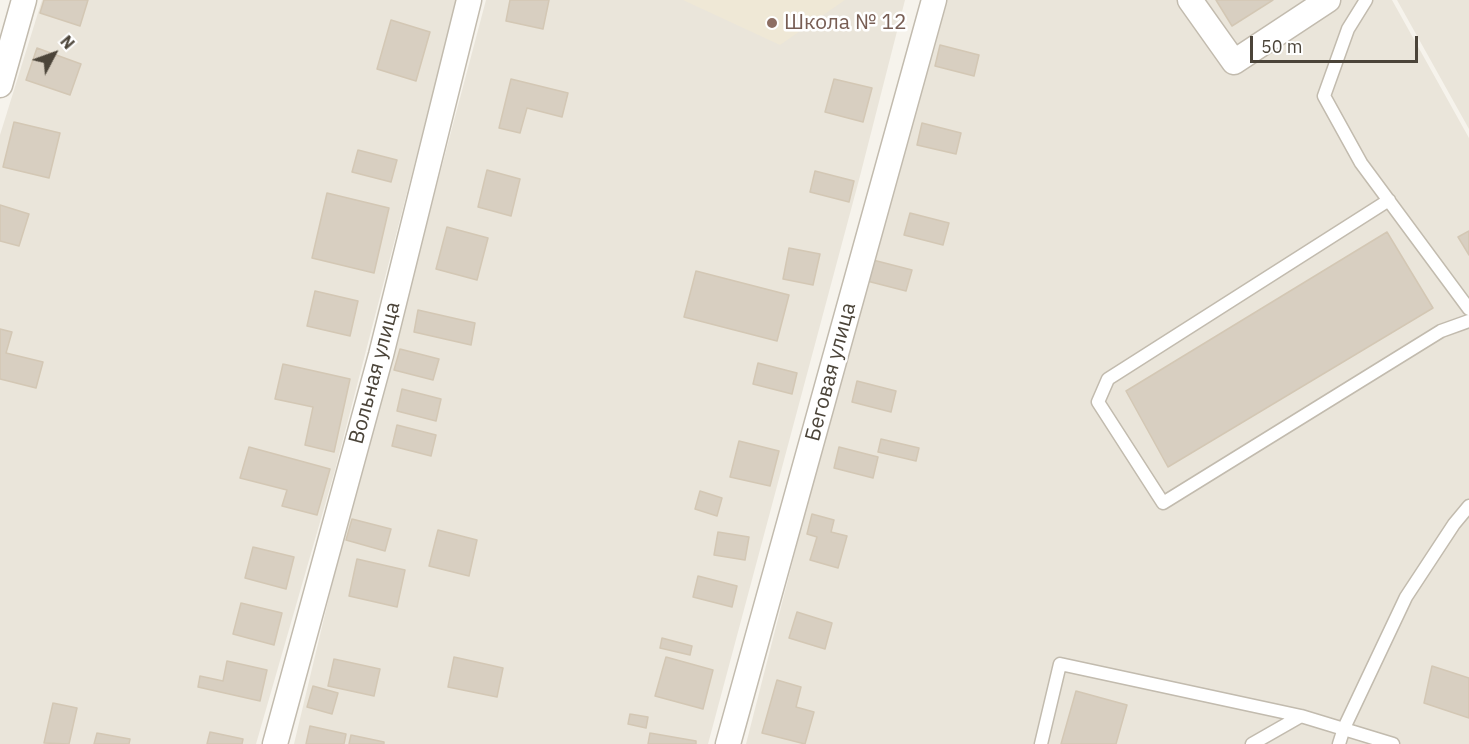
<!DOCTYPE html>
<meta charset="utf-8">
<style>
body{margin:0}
#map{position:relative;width:1469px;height:744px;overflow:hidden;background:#f6f3ec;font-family:"IBM Plex Sans",sans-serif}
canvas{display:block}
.north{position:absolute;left:24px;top:24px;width:60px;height:60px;-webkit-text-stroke:4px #fff;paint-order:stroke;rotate:49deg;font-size:16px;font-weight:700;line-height:24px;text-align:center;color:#4b4439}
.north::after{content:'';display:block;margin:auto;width:21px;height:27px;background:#4b4439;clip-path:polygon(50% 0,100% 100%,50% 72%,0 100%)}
.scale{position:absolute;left:1250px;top:36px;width:168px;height:27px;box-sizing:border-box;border:3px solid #4b4439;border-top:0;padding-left:8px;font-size:18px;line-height:21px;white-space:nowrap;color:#4b4439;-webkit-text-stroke:4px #fff;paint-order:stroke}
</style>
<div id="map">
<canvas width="1469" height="744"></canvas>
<div class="north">N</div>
<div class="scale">50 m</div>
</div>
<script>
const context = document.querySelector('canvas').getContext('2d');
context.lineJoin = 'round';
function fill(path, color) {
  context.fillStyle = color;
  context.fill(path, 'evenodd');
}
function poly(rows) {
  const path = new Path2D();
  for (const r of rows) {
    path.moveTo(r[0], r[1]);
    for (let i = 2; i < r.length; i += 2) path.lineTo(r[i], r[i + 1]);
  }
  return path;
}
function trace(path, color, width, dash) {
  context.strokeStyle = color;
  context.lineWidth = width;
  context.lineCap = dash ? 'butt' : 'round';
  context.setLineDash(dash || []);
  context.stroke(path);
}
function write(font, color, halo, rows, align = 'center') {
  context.font = font + ' "IBM Plex Sans",sans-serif';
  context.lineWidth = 5;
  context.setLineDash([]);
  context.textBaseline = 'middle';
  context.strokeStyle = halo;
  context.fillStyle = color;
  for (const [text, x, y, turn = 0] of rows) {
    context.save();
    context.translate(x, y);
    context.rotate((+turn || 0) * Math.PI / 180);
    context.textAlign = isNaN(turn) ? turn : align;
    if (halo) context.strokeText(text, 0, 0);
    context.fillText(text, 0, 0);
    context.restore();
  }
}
const residential = poly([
 [42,0,457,0,335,470,256,744,0,744,0,135],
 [486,0,905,0,860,176,708,744,294,744,342,543],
 [943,0,1392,0,1469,138,1469,744,746,744,871,255],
 [1397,0,1469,0,1469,129]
]);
const education = poly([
 [683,0,845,0,780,45]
]);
const building = poly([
 [44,0,88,0,80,26,40,13,44,0],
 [510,0,549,0,543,29,506,21,510,0],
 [1216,0,1273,0,1232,26,1216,0],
 [391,20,430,32,416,81,377,69,391,20],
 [940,45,979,55,974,76,935,66,940,45],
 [37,48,81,64,70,95,26,80,37,48],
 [511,79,568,93,562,117,527,108,520,133,499,128,511,79],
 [834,79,872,88,863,122,825,112,834,79],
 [14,122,60,133,49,178,3,167,14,122],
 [922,123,961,133,956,154,917,145,922,123],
 [358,150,397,160,391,182,352,172,358,150],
 [487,170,520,179,511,216,478,207,487,170],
 [815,171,854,181,849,202,810,192,815,171],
 [327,193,389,208,374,273,312,258,327,193],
 [0,205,29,214,19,246,0,241,0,205],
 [910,213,949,223,943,245,904,235,910,213],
 [447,227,488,238,477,280,436,269,447,227],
 [1469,231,1469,255,1458,237,1469,231],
 [1387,232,1433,308,1168,467,1126,391,1387,232],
 [789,248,820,254,813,285,783,279,789,248],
 [873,260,912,270,906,291,867,281,873,260],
 [696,271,789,295,777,341,684,317,696,271],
 [315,291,358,301,350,336,307,326,315,291],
 [418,310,475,323,471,345,414,332,418,310],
 [0,329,12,332,6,353,43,362,36,388,0,379,0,329],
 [400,349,439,359,433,380,394,370,400,349],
 [758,363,797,373,792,394,753,384,758,363],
 [283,364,350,379,334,452,305,445,313,407,275,399,283,364],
 [857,381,896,391,891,412,852,402,857,381],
 [402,389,441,399,436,421,397,411,402,389],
 [397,425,436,435,431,456,392,446,397,425],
 [881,439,919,448,916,461,878,452,881,439],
 [739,441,779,451,770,486,730,477,739,441],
 [249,447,330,469,317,515,282,506,287,490,240,478,249,447],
 [839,447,878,457,873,478,834,468,839,447],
 [700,491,722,498,717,516,695,509,700,491],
 [812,514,834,520,831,532,847,536,838,568,810,560,817,537,807,534,812,514],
 [352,519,391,529,385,551,346,540,352,519],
 [438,530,477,540,469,576,429,566,438,530],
 [718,532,749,537,745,560,714,555,718,532],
 [253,547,294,557,286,589,245,578,253,547],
 [357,559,405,570,397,607,349,596,357,559],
 [698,576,737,586,732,607,693,597,698,576],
 [241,603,282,613,274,645,233,634,241,603],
 [797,612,832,623,825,649,789,638,797,612],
 [662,638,692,646,690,655,660,648,662,638],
 [454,657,503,668,497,697,448,687,454,657],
 [666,657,713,670,703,709,655,696,666,657],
 [334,659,380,669,374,696,328,686,334,659],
 [227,661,267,670,260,701,198,687,200,676,223,681,227,661],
 [1432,666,1469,678,1469,718,1424,703,1432,666],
 [777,680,801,687,796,707,814,712,805,744,762,733,777,680],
 [313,686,338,693,332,714,307,707,313,686],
 [1076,691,1127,705,1116,744,1061,744,1076,691],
 [53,703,77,708,69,744,44,743,53,703],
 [630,714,648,717,646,728,628,724,630,714],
 [310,726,346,734,344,744,306,744,310,726],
 [210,732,243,739,242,744,207,744,210,732],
 [97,733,130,739,129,744,94,744,97,733],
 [650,733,696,741,696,744,648,744,650,733],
 [351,735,384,742,384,744,349,744,351,735]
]);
const lane = poly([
 [1366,0,1348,29,1324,96,1361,163,1469,309],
 [1389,200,1108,379,1098,402,1163,503,1441,331,1469,321],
 [1041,744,1060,664,1301,716,1393,744],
 [1252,744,1301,716],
 [1339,744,1344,728,1406,597,1454,524,1469,506]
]);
const street = poly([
 [1190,0,1234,62,1328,0],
 [0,85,24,0],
 [275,744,381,355,469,0],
 [728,744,934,0]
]);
const markers = [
 [772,23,6,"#8d6e63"]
];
const educationNames = [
 ["Школа № 12",784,23]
];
const streetNames = [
 ["Беговая улица",831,372,-75],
 ["Вольная улица",375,373,-75]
];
fill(residential, '#eae5da');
fill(education, '#efe8d6');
fill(building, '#d8cfc1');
trace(building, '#d3c7b4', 1.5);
trace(lane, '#c2bbae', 15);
trace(street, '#c2bbae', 27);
trace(lane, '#fff', 12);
trace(street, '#fff', 24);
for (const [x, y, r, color] of markers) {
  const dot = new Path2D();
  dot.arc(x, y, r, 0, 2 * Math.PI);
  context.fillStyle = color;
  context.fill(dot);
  trace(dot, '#fff', 2);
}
write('21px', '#785e54', '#fff', educationNames, 'left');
write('21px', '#4b4439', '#fff', streetNames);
</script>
